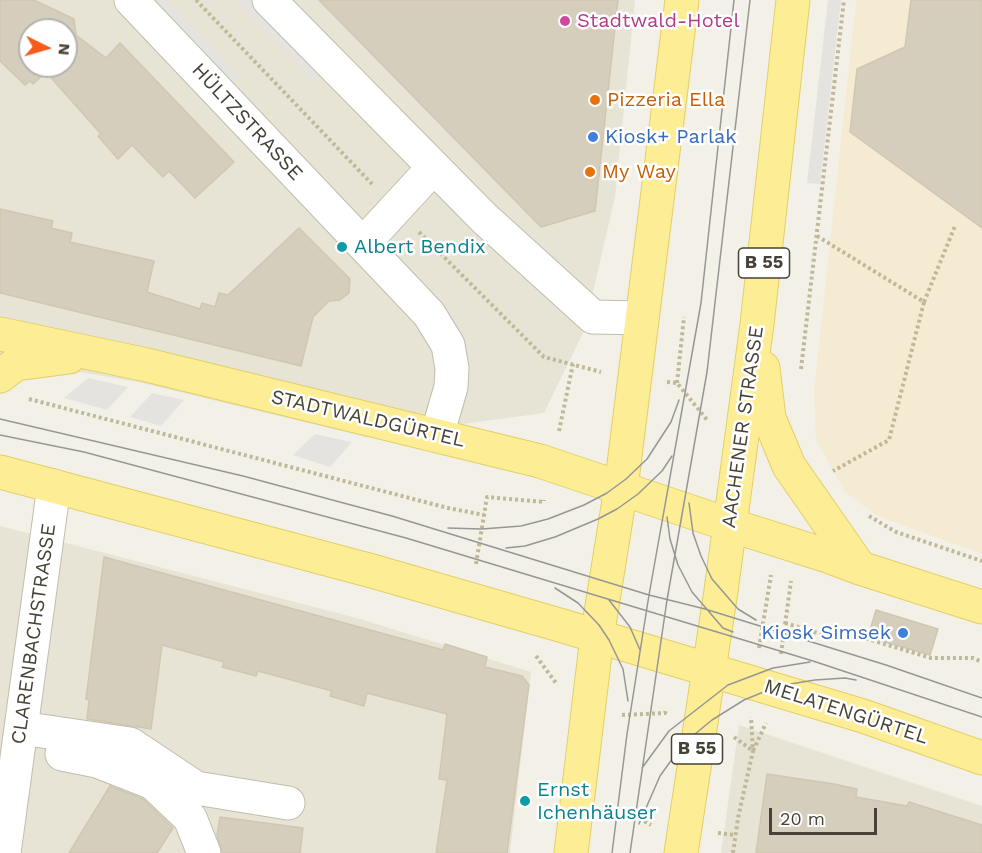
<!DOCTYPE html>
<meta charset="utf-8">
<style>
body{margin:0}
#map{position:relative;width:982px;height:853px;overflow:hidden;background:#f3f1e7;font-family:"Work Sans",sans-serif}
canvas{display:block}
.north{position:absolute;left:18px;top:18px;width:60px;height:60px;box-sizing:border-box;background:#fff;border:2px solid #b5b3af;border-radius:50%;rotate:95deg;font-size:16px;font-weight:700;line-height:24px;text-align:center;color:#464236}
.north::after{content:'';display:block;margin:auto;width:21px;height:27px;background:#f75b1a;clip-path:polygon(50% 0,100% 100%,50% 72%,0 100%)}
.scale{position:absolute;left:769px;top:808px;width:108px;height:27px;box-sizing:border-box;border:3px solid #464236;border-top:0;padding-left:8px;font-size:18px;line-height:21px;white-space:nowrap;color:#464236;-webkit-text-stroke:4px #fff;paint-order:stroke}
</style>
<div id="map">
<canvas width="982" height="853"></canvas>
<div class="north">N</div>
<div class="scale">20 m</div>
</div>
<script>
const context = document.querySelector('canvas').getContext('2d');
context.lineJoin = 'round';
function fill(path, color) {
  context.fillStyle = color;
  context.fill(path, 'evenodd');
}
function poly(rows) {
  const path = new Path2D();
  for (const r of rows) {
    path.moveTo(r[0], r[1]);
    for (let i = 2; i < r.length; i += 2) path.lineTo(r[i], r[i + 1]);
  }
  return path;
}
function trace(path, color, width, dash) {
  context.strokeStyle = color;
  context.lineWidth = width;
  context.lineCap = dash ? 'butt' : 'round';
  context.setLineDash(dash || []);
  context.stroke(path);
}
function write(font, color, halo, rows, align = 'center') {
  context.font = font + ' "Work Sans",sans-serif';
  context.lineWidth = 5;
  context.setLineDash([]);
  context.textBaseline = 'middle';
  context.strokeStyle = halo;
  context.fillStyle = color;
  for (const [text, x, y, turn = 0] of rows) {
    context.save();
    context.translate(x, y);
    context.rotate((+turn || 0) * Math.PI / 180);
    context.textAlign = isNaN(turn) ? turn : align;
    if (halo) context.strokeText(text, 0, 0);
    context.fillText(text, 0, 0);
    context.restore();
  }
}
const residential = poly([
 [0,0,635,0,615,197,584,331,544,413,366,437,138,382,0,358],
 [30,30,66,30,66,66,30,66],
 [0,526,357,618,531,672,510,853,0,853],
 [739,725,982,806,982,853,721,853]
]);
const commercial = poly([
 [856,0,982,0,982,554,877,516,845,492,816,440,814,391]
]);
const parking = poly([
 [147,0,166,0,240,77,230,86],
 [235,0,251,0,322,72,314,80],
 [828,0,841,0,820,184,807,183],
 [88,378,128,387,107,410,64,398],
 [152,393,184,400,161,426,130,417],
 [315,434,352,442,330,467,293,455]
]);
const building = poly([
 [0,0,34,0,74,19,76,35,106,58,120,43,234,162,195,198,169,171,163,177,132,145,118,159,98,136,101,134,46,72,33,84,30,81,25,85,0,61,0,0],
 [30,30,66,30,66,66,30,66,30,30],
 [319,0,618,0,595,211,541,227,319,0],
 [911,0,982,0,982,228,850,132,857,69,905,47,911,0],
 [0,209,53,221,51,228,72,233,70,242,154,261,147,292,200,309,202,303,215,307,219,293,228,295,299,228,350,279,349,293,340,300,329,301,313,317,301,366,0,293,0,209],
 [104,557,443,650,445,644,487,657,485,667,522,676,529,685,507,853,436,853,447,780,439,779,447,714,367,693,364,706,330,696,332,691,258,671,256,676,222,667,224,662,162,645,151,729,87,719,89,700,86,699,104,557],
 [876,610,938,629,930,655,868,637,876,610],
 [767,774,834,784,857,789,856,797,907,806,909,802,982,825,982,853,756,853,767,774],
 [110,786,143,799,173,828,157,853,69,853,110,786],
 [220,817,303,828,300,853,222,853,217,835,220,817]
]);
const path = poly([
 [196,0,372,184],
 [419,232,544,357,601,372],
 [817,236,924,302,889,440,833,471],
 [924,302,955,226],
 [801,369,844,0],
 [667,382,677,383,708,421],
 [677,383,684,317],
 [29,399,448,508,484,515],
 [559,431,573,364],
 [869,516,896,532,982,561],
 [476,564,487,497,544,502,544,500],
 [785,623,834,638],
 [840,635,841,631,931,658,973,658,982,662],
 [759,648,771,575],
 [781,654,791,581],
 [536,656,556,683],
 [622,715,665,713,666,710],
 [734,737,753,751,766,723],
 [609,816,640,819,651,825],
 [718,833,735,835],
 [733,853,738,818,753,751,751,717]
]);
const minor = poly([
 [131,0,429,314,448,345,452,368,451,387,437,435],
 [269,0,484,218,593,317,642,318],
 [363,244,433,168],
 [21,728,130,744,196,788,288,803],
 [62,754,97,761,153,783,190,818,204,853],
 [4,853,54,486]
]);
const major = poly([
 [0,334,147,365,540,461,730,525,828,556,860,568,982,607],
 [763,368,769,418,789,466,860,568],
 [0,376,16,364,69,357],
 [0,472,372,571,563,626,863,716,982,758],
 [571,853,597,637,621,488,682,0],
 [681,853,721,591,757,324,793,0]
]);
const tram = poly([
 [0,419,243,476,392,516,649,595,705,609,886,665,982,698],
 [0,435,84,452,406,538,813,661,982,717],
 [689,503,693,533,701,556,712,579,738,609,756,620],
 [667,517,670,539,678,565,692,592,723,628,733,632],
 [448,528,482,529,521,526,548,519,584,505,607,493,626,479,647,459,671,422,679,400],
 [506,548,525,546,555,537,598,519,617,509,638,494,662,471,672,456],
 [555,588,578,603,599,625,609,640,623,669,628,701],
 [609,600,630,627,640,650],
 [642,768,669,731,728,685,773,668,810,662],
 [639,824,660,776,683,744,712,720,744,700,778,686,815,680,845,678,856,680],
 [612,853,627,734,649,595,701,303,734,0],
 [630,853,667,600,707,372,750,0]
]);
const markers = [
 [565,21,6,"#d1479c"],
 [595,100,6,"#e8710a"],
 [593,137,6,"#3f7fe0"],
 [590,172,6,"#e8710a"],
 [342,247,6,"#0f9aa8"],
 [903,633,6,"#3f7fe0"],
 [525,801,6,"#0f9aa8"]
];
const shields = [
 [764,263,51],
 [697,749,51]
];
const shieldNames = [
 ["B 55",764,263],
 ["B 55",697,749]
];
const hotelNames = [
 ["Stadtwald-Hotel",577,21]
];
const foodNames = [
 ["Pizzeria Ella",607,100],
 ["My Way",602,172]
];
const streetNames = [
 ["HÜLTZSTRASSE",247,122,47],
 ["STADTWALDGÜRTEL",368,419,13],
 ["AACHENER STRASSE",743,427,-82],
 ["CLARENBACHSTRASSE",34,634,-82],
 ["MELATENGÜRTEL",846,712,18]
];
const shopNames = [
 ["Kiosk+ Parlak",605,137],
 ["Kiosk Simsek",891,633,"right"]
];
const cultureNames = [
 ["Albert Bendix",354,247],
 ["Ernst",537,790],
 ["Ichenhäuser",537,813]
];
fill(residential, '#e7e4d5');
fill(commercial, '#f5ebd2');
fill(parking, '#e4e3df');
fill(building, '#d5cebc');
trace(building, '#cfc7af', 1.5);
trace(minor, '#c1bdac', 35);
trace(major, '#e2cf66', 35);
trace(path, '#c0b89b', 4, [3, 3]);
trace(minor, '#fff', 33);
trace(major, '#fdee96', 33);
trace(tram, '#969696', 1.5);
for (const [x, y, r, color] of markers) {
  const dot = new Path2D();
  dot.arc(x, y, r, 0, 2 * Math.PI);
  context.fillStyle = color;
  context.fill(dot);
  trace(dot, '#fff', 2);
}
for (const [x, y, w] of shields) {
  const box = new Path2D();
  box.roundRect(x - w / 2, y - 15, w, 30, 4.5);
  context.fillStyle = '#fff';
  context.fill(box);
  trace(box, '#464236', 1.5);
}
write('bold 18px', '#464236', null, shieldNames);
write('20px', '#b23c85', '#fff', hotelNames, 'left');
write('20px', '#c56008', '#fff', foodNames, 'left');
write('20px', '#464236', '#fff', streetNames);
write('20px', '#366cbe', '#fff', shopNames, 'left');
write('20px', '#0d838f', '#fff', cultureNames, 'left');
</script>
